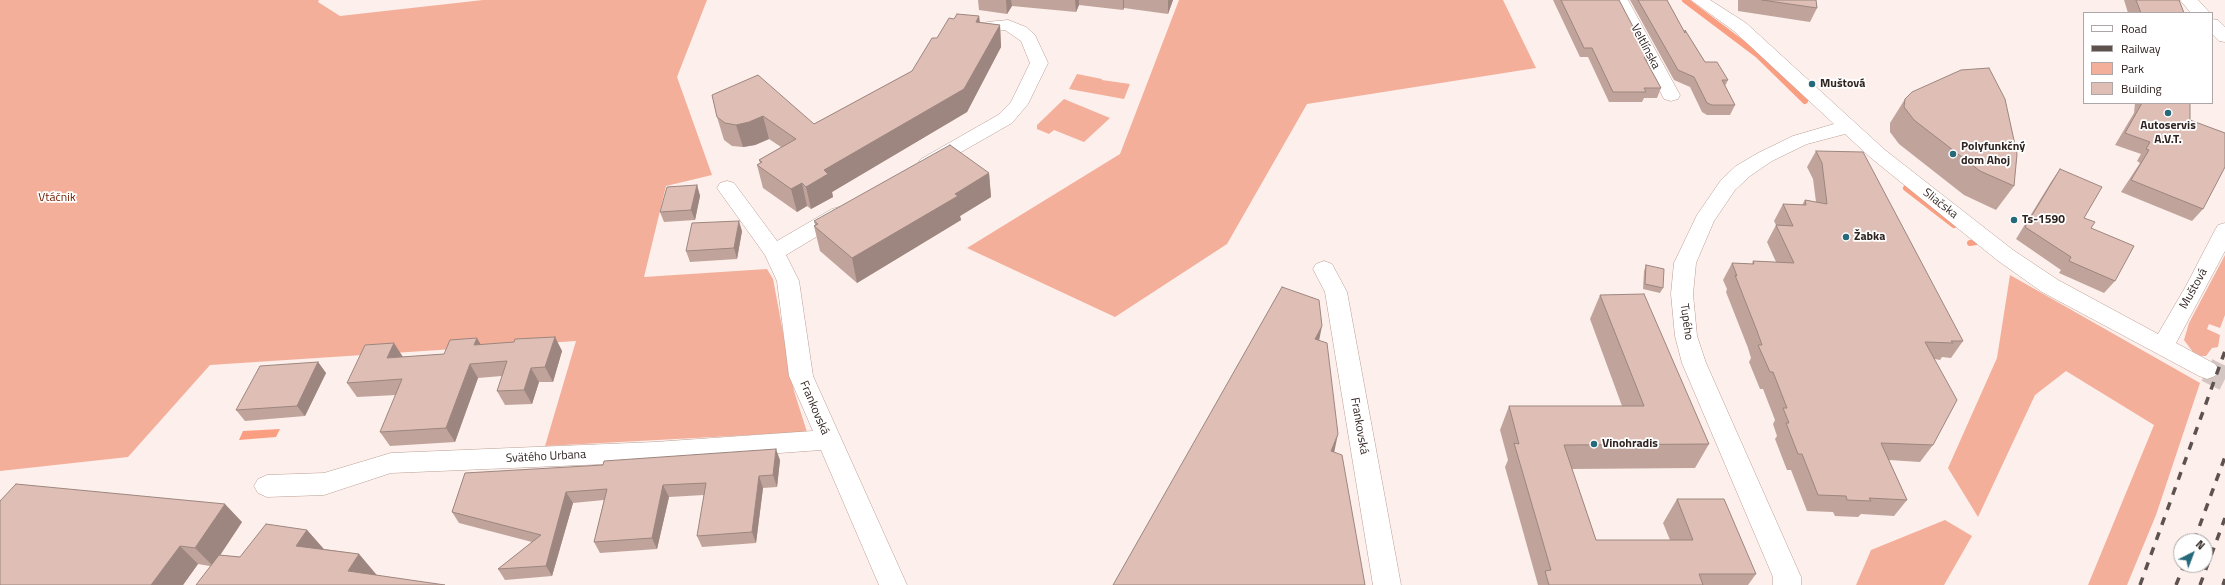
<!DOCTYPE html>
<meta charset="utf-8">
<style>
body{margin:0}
#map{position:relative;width:2225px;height:585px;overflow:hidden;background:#fdefeb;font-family:"Titillium Web",sans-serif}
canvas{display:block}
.legend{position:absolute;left:2083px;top:12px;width:130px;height:92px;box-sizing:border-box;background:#fff;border:1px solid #aca7a6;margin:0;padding:5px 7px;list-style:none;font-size:12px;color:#302421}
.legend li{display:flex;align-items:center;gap:8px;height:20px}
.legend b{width:20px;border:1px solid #aca7a6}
.north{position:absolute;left:2173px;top:533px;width:40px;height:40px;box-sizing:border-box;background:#fff;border:1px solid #aca7a6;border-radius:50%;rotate:42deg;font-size:11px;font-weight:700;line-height:16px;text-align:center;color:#302421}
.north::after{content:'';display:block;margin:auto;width:14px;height:18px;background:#25697a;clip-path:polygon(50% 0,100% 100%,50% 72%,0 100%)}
</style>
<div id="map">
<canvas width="2225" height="585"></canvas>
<ul class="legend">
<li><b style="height:5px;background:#fff"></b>Road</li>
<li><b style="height:5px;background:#5e524f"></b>Railway</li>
<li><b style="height:11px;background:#f3af9a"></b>Park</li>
<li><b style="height:11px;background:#dfbfb5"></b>Building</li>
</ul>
<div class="north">N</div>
</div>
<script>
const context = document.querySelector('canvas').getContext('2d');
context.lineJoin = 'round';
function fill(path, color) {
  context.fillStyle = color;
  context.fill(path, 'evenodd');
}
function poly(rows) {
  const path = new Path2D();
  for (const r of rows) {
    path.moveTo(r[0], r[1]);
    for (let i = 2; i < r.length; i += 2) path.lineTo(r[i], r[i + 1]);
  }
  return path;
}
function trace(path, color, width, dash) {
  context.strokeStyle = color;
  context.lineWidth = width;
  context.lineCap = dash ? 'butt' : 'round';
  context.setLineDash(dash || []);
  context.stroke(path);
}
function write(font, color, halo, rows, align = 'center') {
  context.font = font + ' "Titillium Web",sans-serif';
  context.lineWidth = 3.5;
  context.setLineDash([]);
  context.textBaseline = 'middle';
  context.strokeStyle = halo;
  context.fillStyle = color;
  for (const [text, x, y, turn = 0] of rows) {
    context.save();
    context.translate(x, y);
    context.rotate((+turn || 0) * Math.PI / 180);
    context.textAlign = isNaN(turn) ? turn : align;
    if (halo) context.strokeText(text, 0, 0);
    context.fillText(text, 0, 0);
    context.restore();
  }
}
const green = poly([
 [0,0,319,0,318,2,340,16,483,0,707,0,677,77,712,175,666,186,644,277,767,269,773,279,794,391,807,432,545,446,576,341,210,365,128,457,0,471],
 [1179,0,1503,0,1536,68,1307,104,1227,244,1115,317,967,248,1120,154],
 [1077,74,1102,79,1102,80,1130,84,1124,99,1069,89],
 [1064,99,1110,118,1084,142,1054,130,1049,134,1037,129,1037,125],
 [2225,255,2225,315,2220,328,2209,324,2207,329,2220,335,2218,347,2212,348,2206,356,2201,356,2193,352,2184,340,2189,323],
 [2010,275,2200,383,2156,515,2127,585,2088,585,2154,425,2066,371,2035,395,1978,517,1948,468,1997,358],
 [1945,520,1972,536,1944,585,1856,585,1871,550]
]);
const water = poly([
 [280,429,276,437,239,440,243,431]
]);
const stream = poly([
 [1685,0,1758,55,1805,101],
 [1906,188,1954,225],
 [1970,243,1976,242]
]);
const streetTunnel = poly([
 [2207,370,2225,379]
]);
const street = poly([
 [1612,0,1628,0,1680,95,1678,99,1671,101,1664,99,1662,95,1612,0],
 [1691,0,1710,0,1746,23,1885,150,2013,250,2058,280,2158,334,2186,286,2215,230,2218,225,2225,223,2225,251,2176,343,2215,364,2219,370,2215,376,2207,379,2199,376,2042,292,1997,260,1871,158,1845,134,1807,144,1772,161,1750,176,1735,190,1714,221,1696,263,1693,294,1697,336,1706,363,1801,577,1801,585,1773,585,1773,577,1682,363,1675,336,1671,294,1674,263,1697,215,1721,180,1736,166,1758,153,1793,136,1834,124,1734,31,1691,0],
 [2180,0,2198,0,2210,13,2191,13,2180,0],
 [2212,19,2218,20,2225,27,2225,42,2219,41,2212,34,2212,19],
 [1008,20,1026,27,1035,35,1048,63,1028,104,1012,123,935,167,928,169,921,167,918,163,921,159,998,115,1011,102,1030,63,1021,41,1005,30,997,31,983,37,977,36,974,32,987,22,1008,20],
 [727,181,734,183,777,241,832,209,839,207,846,209,849,214,846,219,786,255,799,281,813,376,907,585,879,585,821,450,655,462,391,473,324,495,267,497,258,493,254,486,258,479,267,475,324,473,391,453,655,442,813,431,789,376,777,281,765,255,717,188,720,183,727,181],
 [1324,261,1332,264,1347,292,1401,585,1373,585,1325,292,1313,269,1316,264,1324,261]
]);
const rail = poly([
 [2194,541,2225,457],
 [2140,585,2225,351],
 [2176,585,2184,565],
 [2200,585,2225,518],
 [2223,585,2225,579]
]);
const wall = poly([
 [978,0,1173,0,1168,14,1124,8,1123,10,1079,5,1076,12,1012,6,1007,14,979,10],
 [1553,0,1619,0,1650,59,1648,64,1661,88,1657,98,1644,98,1642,102,1609,102,1588,57,1580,57],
 [1630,0,1667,0,1684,32,1685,30,1705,62,1728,80,1725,86,1735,105,1730,115,1707,115,1702,112,1690,87,1674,80],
 [1738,0,1816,0,1817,8,1810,22,1738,11],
 [2124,0,2179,0,2184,13,2128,13],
 [979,16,980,22,1000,25,1001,47,967,112,832,192,833,197,811,209,807,206,797,212,763,188,757,165,760,163,759,160,781,147,769,139,755,145,743,147,732,146,724,140,717,117,712,95,814,124,912,71,937,38,954,19],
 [1905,99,2014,186,1996,210,1964,195,1899,144,1890,132,1890,123],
 [2135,103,2190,103,2190,120,2203,209,2192,221,2121,192,2140,163,2137,161,2141,154,2115,145,2134,113],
 [1816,151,1963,341,1951,358,1942,357,1940,360,1935,359,1933,445,1920,462,1889,460,1907,500,1894,516,1861,514,1858,517,1835,516,1833,512,1807,511,1791,470,1787,470,1775,439,1777,436,1773,424,1775,420,1763,389,1760,389,1749,362,1751,358,1748,348,1726,292,1727,289,1723,280,1732,263,1752,264,1753,261,1776,262,1767,242,1776,225,1774,221,1783,204,1802,205,1805,200,1816,202,1813,179,1807,167],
 [2060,169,2084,218,2091,228,2115,281,2104,293,2059,273,2061,270,2016,239,2051,182],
 [989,173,991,197,960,216,961,220,857,283,820,251,814,226,815,225,814,221],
 [697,185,700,196,695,220,664,222,660,212],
 [742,231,737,259,690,262,686,251],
 [1646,265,1663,288,1660,293,1643,289,1644,271],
 [1600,295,1709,444,1695,468,1572,469,1596,540,1670,540,1663,523,1677,499,1756,574,1748,585,1538,585,1505,467,1508,460,1500,430,1509,406,1622,406,1590,319],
 [555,337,562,351,553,382,539,382,532,404,505,405,497,391,502,376,478,378,455,442,390,446,380,432,396,395,357,397,347,383,402,357,444,354,481,345,514,342],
 [318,362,326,373,305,416,245,421,236,410],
 [780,460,777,487,763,488,756,543,702,547,697,536,704,495,669,497,657,549,600,553,594,542,604,500,573,503,552,576,505,580,498,569,532,542,459,523,452,512,465,473],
 [0,501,242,522,220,555,240,557,307,530,324,549,359,554,377,575,210,566,198,564,183,585,0,585]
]);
const shadedWall = poly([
 [1006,0,1011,0,1012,6,1007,14],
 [1075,0,1079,0,1079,5,1076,12],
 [1123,0,1124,0,1124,8,1123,10],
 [1168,0,1173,0,1168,14],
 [979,16,981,39,976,22],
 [1000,25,1001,47,967,112,832,192,833,197,811,209,806,187,824,170],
 [763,116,769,139,755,145,743,147,736,125],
 [989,173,991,197,960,216,961,220,857,283,852,258,955,194],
 [802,183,807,206,797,212,791,189],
 [697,185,700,196,695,220,691,210],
 [739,221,742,231,737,259,734,248],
 [1322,326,1317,351,1315,339],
 [555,337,562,351,553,382,545,367],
 [477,338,485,352,474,345],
 [394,343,403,357,387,358],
 [318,362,326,373,305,416,297,406],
 [470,364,478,378,455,442,446,428],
 [531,368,539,382,532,404,524,390],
 [1338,434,1333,458,1331,451],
 [776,449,780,460,777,487,773,475],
 [759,476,763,488,756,543,752,532],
 [663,485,669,497,657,549,652,538],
 [566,492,573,503,552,576,546,566],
 [225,504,242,522,213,566,195,548],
 [307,530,327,553,296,546],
 [180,546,198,564,183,585,151,585],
 [359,554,378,577,348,571]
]);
const building = poly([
 [1561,0,1619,0,1650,59,1644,57,1661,88,1644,88,1646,92,1613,92,1592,48,1584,48,1561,0],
 [1638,0,1667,0,1685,33,1685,30,1705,62,1717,62,1728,80,1722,80,1735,105,1712,105,1707,103,1694,77,1678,70,1638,0],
 [1762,0,1816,0,1817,8,1762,0],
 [2136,0,2179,0,2184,13,2141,13,2136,0],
 [957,14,979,16,976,22,1000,25,964,89,824,170,828,174,806,187,802,183,791,189,757,165,762,162,759,160,796,139,763,116,749,122,736,125,725,123,717,117,712,95,758,75,814,124,912,71,932,38,937,38,949,18,954,19,957,14],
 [1989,68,2005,99,2017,154,2014,186,1980,171,1914,120,1904,107,1905,99,1912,92,1961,70,1989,68],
 [2142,103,2190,103,2190,120,2225,133,2225,167,2203,209,2131,180,2149,150,2146,149,2150,142,2125,133,2142,103],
 [950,145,989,173,955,194,958,196,852,258,814,226,818,224,814,221,950,145],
 [1816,151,1863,152,1963,341,1951,341,1953,343,1925,342,1957,400,1933,445,1881,443,1907,500,1869,498,1871,501,1847,500,1846,496,1818,495,1802,454,1798,454,1786,423,1789,423,1783,408,1787,408,1773,372,1770,372,1758,345,1762,345,1757,331,1735,275,1737,276,1732,263,1754,264,1753,261,1794,263,1776,225,1793,226,1783,204,1806,205,1805,200,1827,204,1822,163,1816,151],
 [2060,169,2102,187,2084,218,2095,222,2091,228,2134,246,2115,281,2069,261,2071,257,2025,227,2060,169],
 [697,185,691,210,660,212,667,187,697,185],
 [739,221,734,248,686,251,692,223,739,221],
 [1646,265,1664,269,1663,288,1645,284,1646,265],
 [1282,287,1319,300,1322,326,1315,339,1327,343,1338,434,1331,451,1342,455,1365,585,1113,585,1282,287],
 [1644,294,1709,444,1564,445,1596,540,1693,540,1677,499,1724,499,1756,574,1699,574,1703,585,1549,585,1545,571,1551,570,1514,443,1519,444,1509,406,1644,406,1600,295,1644,294],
 [555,337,545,367,531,368,524,390,497,391,507,361,470,364,446,428,380,432,402,379,347,383,365,345,394,343,387,358,444,354,450,340,477,338,474,345,514,342,515,339,555,337],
 [318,362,297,406,236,410,260,366,318,362],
 [776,449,773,475,759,476,752,532,697,536,706,483,663,485,652,538,594,542,607,489,566,492,546,566,498,569,541,535,452,512,465,473,603,465,604,461,776,449],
 [16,484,225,504,195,548,180,546,151,585,0,585,0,501,16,484],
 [266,524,307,530,296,546,359,554,348,571,445,585,196,585,219,555,240,557,266,524]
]);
const markers = [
 [1812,84,4,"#25697a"],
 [2168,113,4,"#25697a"],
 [1953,154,4,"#25697a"],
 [2014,220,4,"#25697a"],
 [1846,237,4,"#25697a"],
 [1594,444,4,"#25697a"]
];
const streetNames = [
 ["Veltlínska",1645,47,62],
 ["Sliačska",1940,204,38],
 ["Muštová",2194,289,-61],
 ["Tupého",1686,322,82],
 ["Frankovská",814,408,67],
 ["Frankovská",1359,426,80],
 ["Svätého Urbana",546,457,-3]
];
const poiNames = [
 ["Muštová",1820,84],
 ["Autoservis",2168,126,"center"],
 ["A.V.T.",2168,140,"center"],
 ["Polyfunkčný",1961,147],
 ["dom Ahoj",1961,161],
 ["Ts-1590",2022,220],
 ["Žabka",1854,237],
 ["Vinohradis",1602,444]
];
const parkNames = [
 ["Vtáčnik",57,198]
];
fill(green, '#f3af9a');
fill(water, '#fa9e82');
trace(stream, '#fa9e82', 6);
trace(streetTunnel, '#d4c6c3', 24, [24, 12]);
trace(street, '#bc9e94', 1);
fill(street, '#fff');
trace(rail, '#5e524f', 3.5, [8, 8]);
fill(wall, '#c0a49c');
fill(shadedWall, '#9c867f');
fill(building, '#dfbfb5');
trace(building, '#9c867f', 1);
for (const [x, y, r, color] of markers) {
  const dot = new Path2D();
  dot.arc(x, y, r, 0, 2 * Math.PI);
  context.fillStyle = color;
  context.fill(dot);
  trace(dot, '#fff', 1.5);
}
write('12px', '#302421', '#fff', streetNames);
write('bold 12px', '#302421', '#fff', poiNames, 'left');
write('12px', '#6f2003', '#fff', parkNames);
</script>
